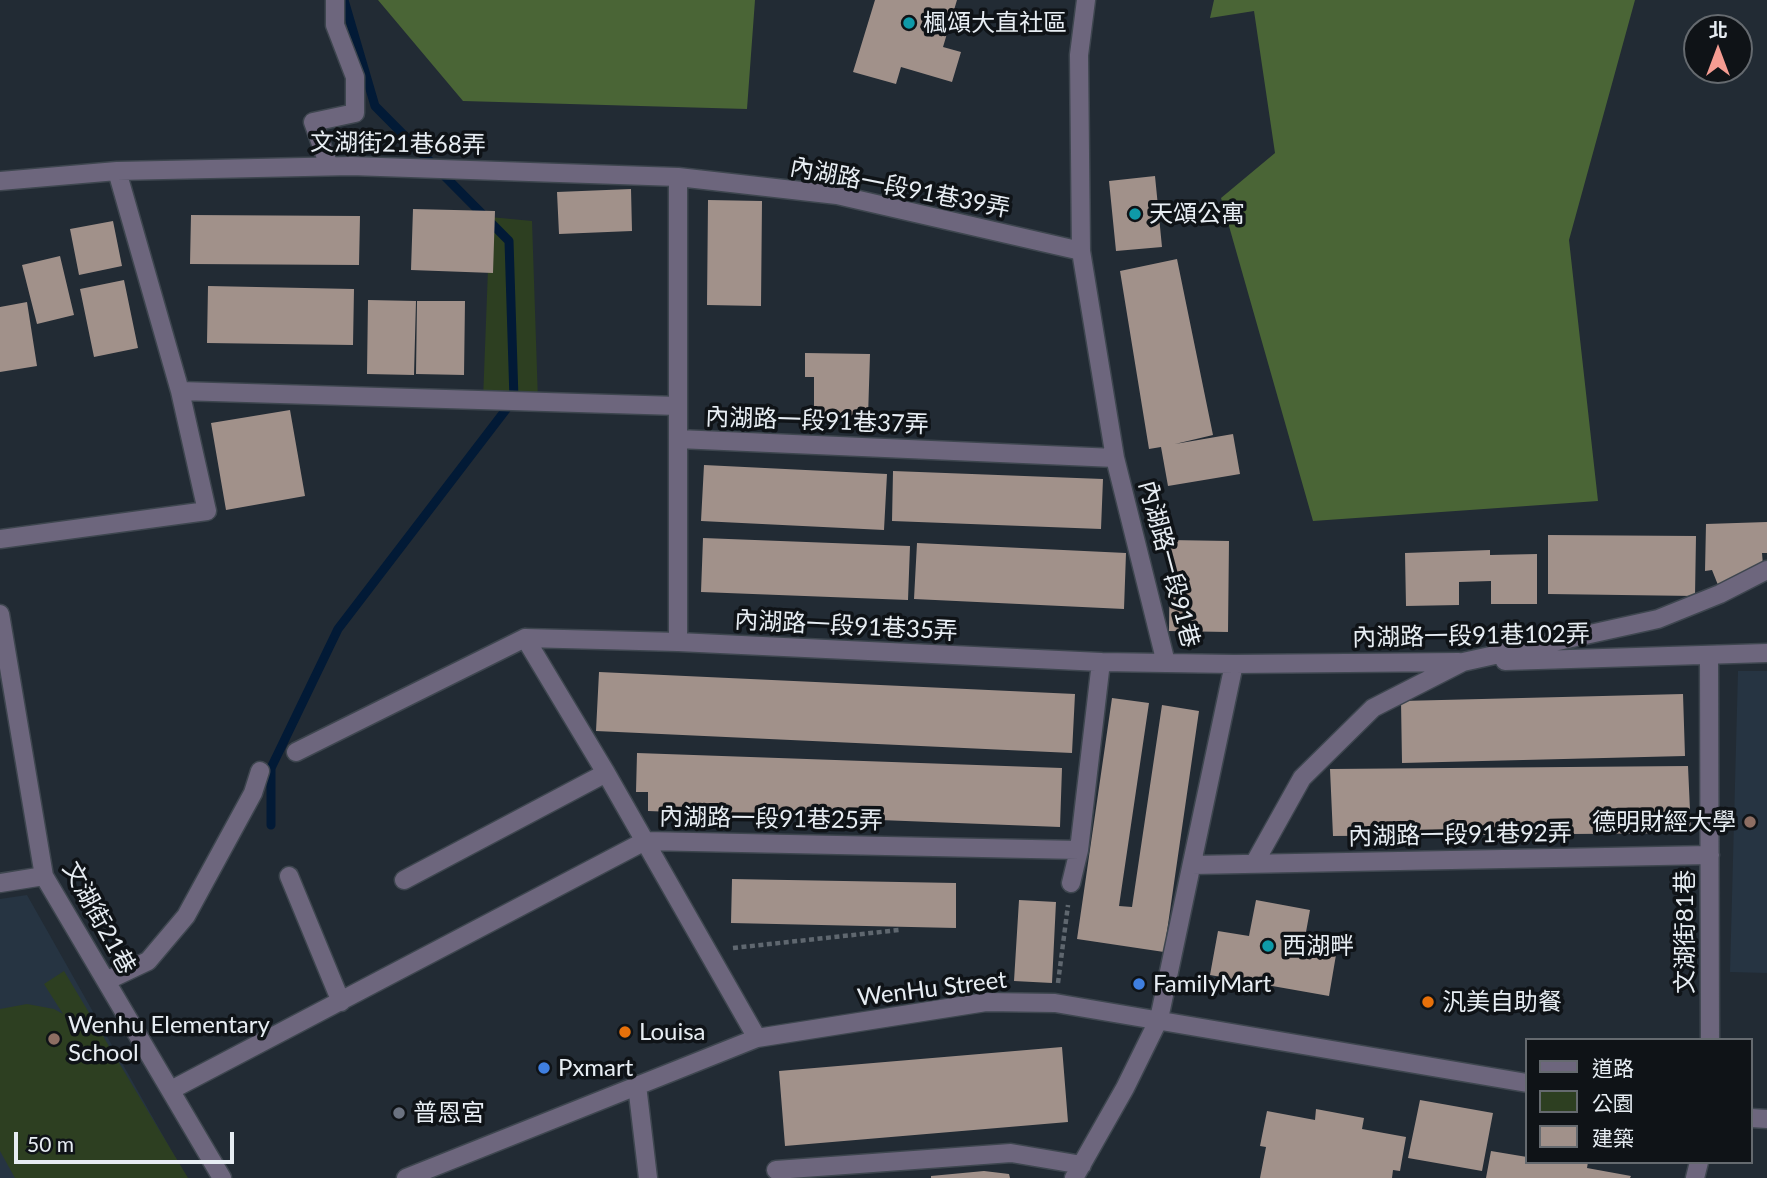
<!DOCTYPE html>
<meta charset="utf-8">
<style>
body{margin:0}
#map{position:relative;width:1767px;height:1178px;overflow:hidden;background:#222b34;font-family:Lato,"Noto Sans TC",sans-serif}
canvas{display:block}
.legend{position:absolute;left:1525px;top:1038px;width:228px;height:126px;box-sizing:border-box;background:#0f1317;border:2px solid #656a6f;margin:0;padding:9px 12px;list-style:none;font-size:21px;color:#e7edf3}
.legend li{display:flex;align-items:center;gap:14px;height:35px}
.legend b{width:35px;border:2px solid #656a6f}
.north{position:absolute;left:1683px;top:14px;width:70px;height:70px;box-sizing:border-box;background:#0f1317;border:2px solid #656a6f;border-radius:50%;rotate:0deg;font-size:19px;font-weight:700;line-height:28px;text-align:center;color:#e7edf3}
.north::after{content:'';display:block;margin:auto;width:24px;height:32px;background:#f59c92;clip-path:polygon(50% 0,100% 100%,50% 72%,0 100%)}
.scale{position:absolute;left:14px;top:1132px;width:220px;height:32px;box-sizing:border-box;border:4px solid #e7edf3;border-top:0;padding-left:9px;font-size:21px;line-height:24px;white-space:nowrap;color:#e7edf3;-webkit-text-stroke:5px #0f1317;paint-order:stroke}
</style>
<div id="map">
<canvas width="1767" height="1178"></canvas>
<ul class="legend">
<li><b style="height:9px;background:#6d667d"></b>道路</li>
<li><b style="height:19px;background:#2d3f21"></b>公園</li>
<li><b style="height:19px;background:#a1918a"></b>建築</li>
</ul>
<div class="north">北</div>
<div class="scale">50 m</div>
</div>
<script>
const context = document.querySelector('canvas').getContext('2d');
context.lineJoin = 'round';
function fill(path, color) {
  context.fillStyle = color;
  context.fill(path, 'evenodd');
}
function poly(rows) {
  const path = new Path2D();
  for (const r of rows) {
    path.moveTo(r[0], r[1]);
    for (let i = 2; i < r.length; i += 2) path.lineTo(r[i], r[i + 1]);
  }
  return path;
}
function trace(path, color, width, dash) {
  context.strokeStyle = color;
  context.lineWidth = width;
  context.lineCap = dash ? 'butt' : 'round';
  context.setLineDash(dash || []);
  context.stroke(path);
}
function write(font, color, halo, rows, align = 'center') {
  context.font = font + ' Lato,"Noto Sans TC",sans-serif';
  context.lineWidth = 7;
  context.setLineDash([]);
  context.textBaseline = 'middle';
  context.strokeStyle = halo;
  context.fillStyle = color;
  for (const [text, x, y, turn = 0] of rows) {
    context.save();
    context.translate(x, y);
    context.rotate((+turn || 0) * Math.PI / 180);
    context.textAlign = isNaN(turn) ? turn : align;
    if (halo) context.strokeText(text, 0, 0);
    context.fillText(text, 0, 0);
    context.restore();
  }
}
const built = poly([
 [1738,671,1767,671,1767,973,1730,972],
 [27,895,187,1178,0,1178,0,899]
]);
const green = poly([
 [490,217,532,221,538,401,483,400],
 [64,971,188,1178,15,1178,0,1151,0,1009,27,1004,54,1009,63,1014,44,984]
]);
const forest = poly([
 [378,0,755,0,747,109,463,101],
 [1214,0,1635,0,1569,240,1598,501,1313,521,1221,198,1275,153,1254,11,1210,18]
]);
const stream = poly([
 [271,825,271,768,338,629,514,399,509,241,375,106,344,0]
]);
const building = poly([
 [875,0,957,0,943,47,961,52,952,82,901,67,896,84,853,72],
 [1155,176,1162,247,1116,251,1109,181],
 [631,189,632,231,559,234,557,192],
 [708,200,762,201,761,306,707,305],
 [413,209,495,211,493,273,411,270],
 [191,215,360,216,359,265,190,264],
 [113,221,122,266,79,275,70,229],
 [60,256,74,315,37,324,22,265],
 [1177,259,1213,435,1175,444,1233,434,1240,474,1168,486,1161,447,1149,449,1120,271],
 [124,280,138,348,94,357,80,289],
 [208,286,354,289,353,345,207,343],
 [368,300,416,301,414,375,367,374],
 [417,301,465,301,464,375,416,374],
 [27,302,37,366,0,372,0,307],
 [805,353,870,354,868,417,814,416,814,377,805,377],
 [290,410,305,496,226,510,211,423],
 [704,465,887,474,884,530,701,521],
 [893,471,1103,479,1101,529,892,521],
 [1767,522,1767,553,1762,553,1763,566,1718,585,1712,570,1705,571,1706,524],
 [1548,535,1696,536,1695,596,1548,594],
 [703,538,910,546,908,600,701,592],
 [1170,540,1229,541,1228,632,1169,631],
 [917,543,1126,553,1124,609,914,599],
 [1490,550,1490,555,1537,554,1537,604,1491,604,1491,581,1459,582,1459,605,1406,606,1405,553],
 [599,672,1075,694,1072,753,596,731],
 [1683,694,1685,756,1402,763,1401,701],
 [1112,698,1149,703,1119,906,1132,907,1162,705,1199,711,1164,952,1077,939],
 [637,753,1062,768,1060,827,648,811,648,792,636,792],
 [1688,766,1691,833,1333,836,1330,769],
 [732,879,956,883,956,928,731,923],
 [1019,900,1056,902,1052,983,1014,981],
 [1256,900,1310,910,1304,943,1337,949,1329,996,1210,975,1218,931,1249,936],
 [1062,1047,1068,1122,785,1146,779,1071],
 [1420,1100,1493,1113,1482,1171,1408,1158],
 [1316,1109,1364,1118,1362,1129,1406,1137,1400,1171,1393,1170,1392,1178,1260,1178,1266,1147,1260,1146,1267,1111,1315,1120],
 [1491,1151,1527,1157,1527,1162,1588,1162,1587,1168,1631,1176,1630,1178,1486,1178],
 [984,1171,1009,1174,1010,1178,931,1178,931,1176]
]);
const path = poly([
 [733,948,899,930],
 [1058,983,1068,905]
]);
const minor = poly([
 [329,166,313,122,355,113,355,77,335,25,335,0],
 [678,177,678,642],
 [0,181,117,171,351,166,678,177,837,195,1081,251],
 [180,391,678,406],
 [678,439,1115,458],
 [0,539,207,511,180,391,117,171],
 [0,614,44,876,222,1178],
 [525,638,606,773,757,1038],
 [1709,655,1710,1040],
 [1505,661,1767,653],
 [1234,664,1459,662],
 [296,752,525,638,678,642,1101,662,1166,663],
 [1254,864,1302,778,1373,708,1463,662,1658,619,1720,594,1767,570],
 [1192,865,1710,855],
 [289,876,341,1002],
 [404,880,606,773],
 [0,883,44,876],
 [1071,883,1079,850,1101,662],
 [106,981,148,961,186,916,253,793,260,771],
 [637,1085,648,1178],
 [171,1090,645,841,1079,850],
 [1751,1118,1767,1119],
 [776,1170,1011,1153,1082,1165],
 [406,1178,757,1038,986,1002,1055,1003,1527,1083],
 [1074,1178,1125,1088,1159,1019,1234,664,1166,663,1115,458,1081,251,1079,55,1086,0],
 [1695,1178,1699,1162]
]);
const markers = [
 [909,23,7,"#0f9aa8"],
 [1135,214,7,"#0f9aa8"],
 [1750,822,7,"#8d6e63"],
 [1268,946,7,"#0f9aa8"],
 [1139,984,7,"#3f7fe0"],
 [1428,1002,7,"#e8710a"],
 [625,1032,7,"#e8710a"],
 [54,1039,7,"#8d6e63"],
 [544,1068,7,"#3f7fe0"],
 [399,1113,7,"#6b7280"]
];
const poiNames = [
 ["楓頌大直社區",923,23],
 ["天頌公寓",1149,214],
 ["德明財經大學",1736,822,"right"],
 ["西湖畔",1282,946],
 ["FamilyMart",1153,984],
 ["汎美自助餐",1442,1002],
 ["Wenhu Elementary",68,1025],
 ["School",68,1053],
 ["Louisa",639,1032],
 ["Pxmart",558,1068],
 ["普恩宮",413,1113]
];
const streetNames = [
 ["文湖街21巷68弄",398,144,1],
 ["內湖路一段91巷39弄",900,188,11],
 ["內湖路一段91巷37弄",817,421,2],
 ["內湖路一段91巷",1169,564,75],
 ["內湖路一段91巷35弄",846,626,3],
 ["內湖路一段91巷102弄",1471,636,-1],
 ["內湖路一段91巷25弄",771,819,1],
 ["內湖路一段91巷92弄",1460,835,-1],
 ["文湖街21巷",99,918,61],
 ["文湖街81巷",1685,932,-90],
 ["WenHu Street",932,989,-7]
];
fill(built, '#263442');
fill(green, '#2d3f21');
fill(forest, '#4a6536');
trace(stream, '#021a36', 9);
fill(building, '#a1918a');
trace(minor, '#3e464f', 21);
trace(path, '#5f676f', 4.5, [5, 3.5]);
trace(minor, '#6d667d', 18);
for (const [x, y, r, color] of markers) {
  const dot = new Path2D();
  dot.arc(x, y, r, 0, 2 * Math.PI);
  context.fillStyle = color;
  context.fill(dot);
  trace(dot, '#0f1317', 2.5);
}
write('24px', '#e7edf3', '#0f1317', poiNames, 'left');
write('24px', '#e7edf3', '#0f1317', streetNames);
</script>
